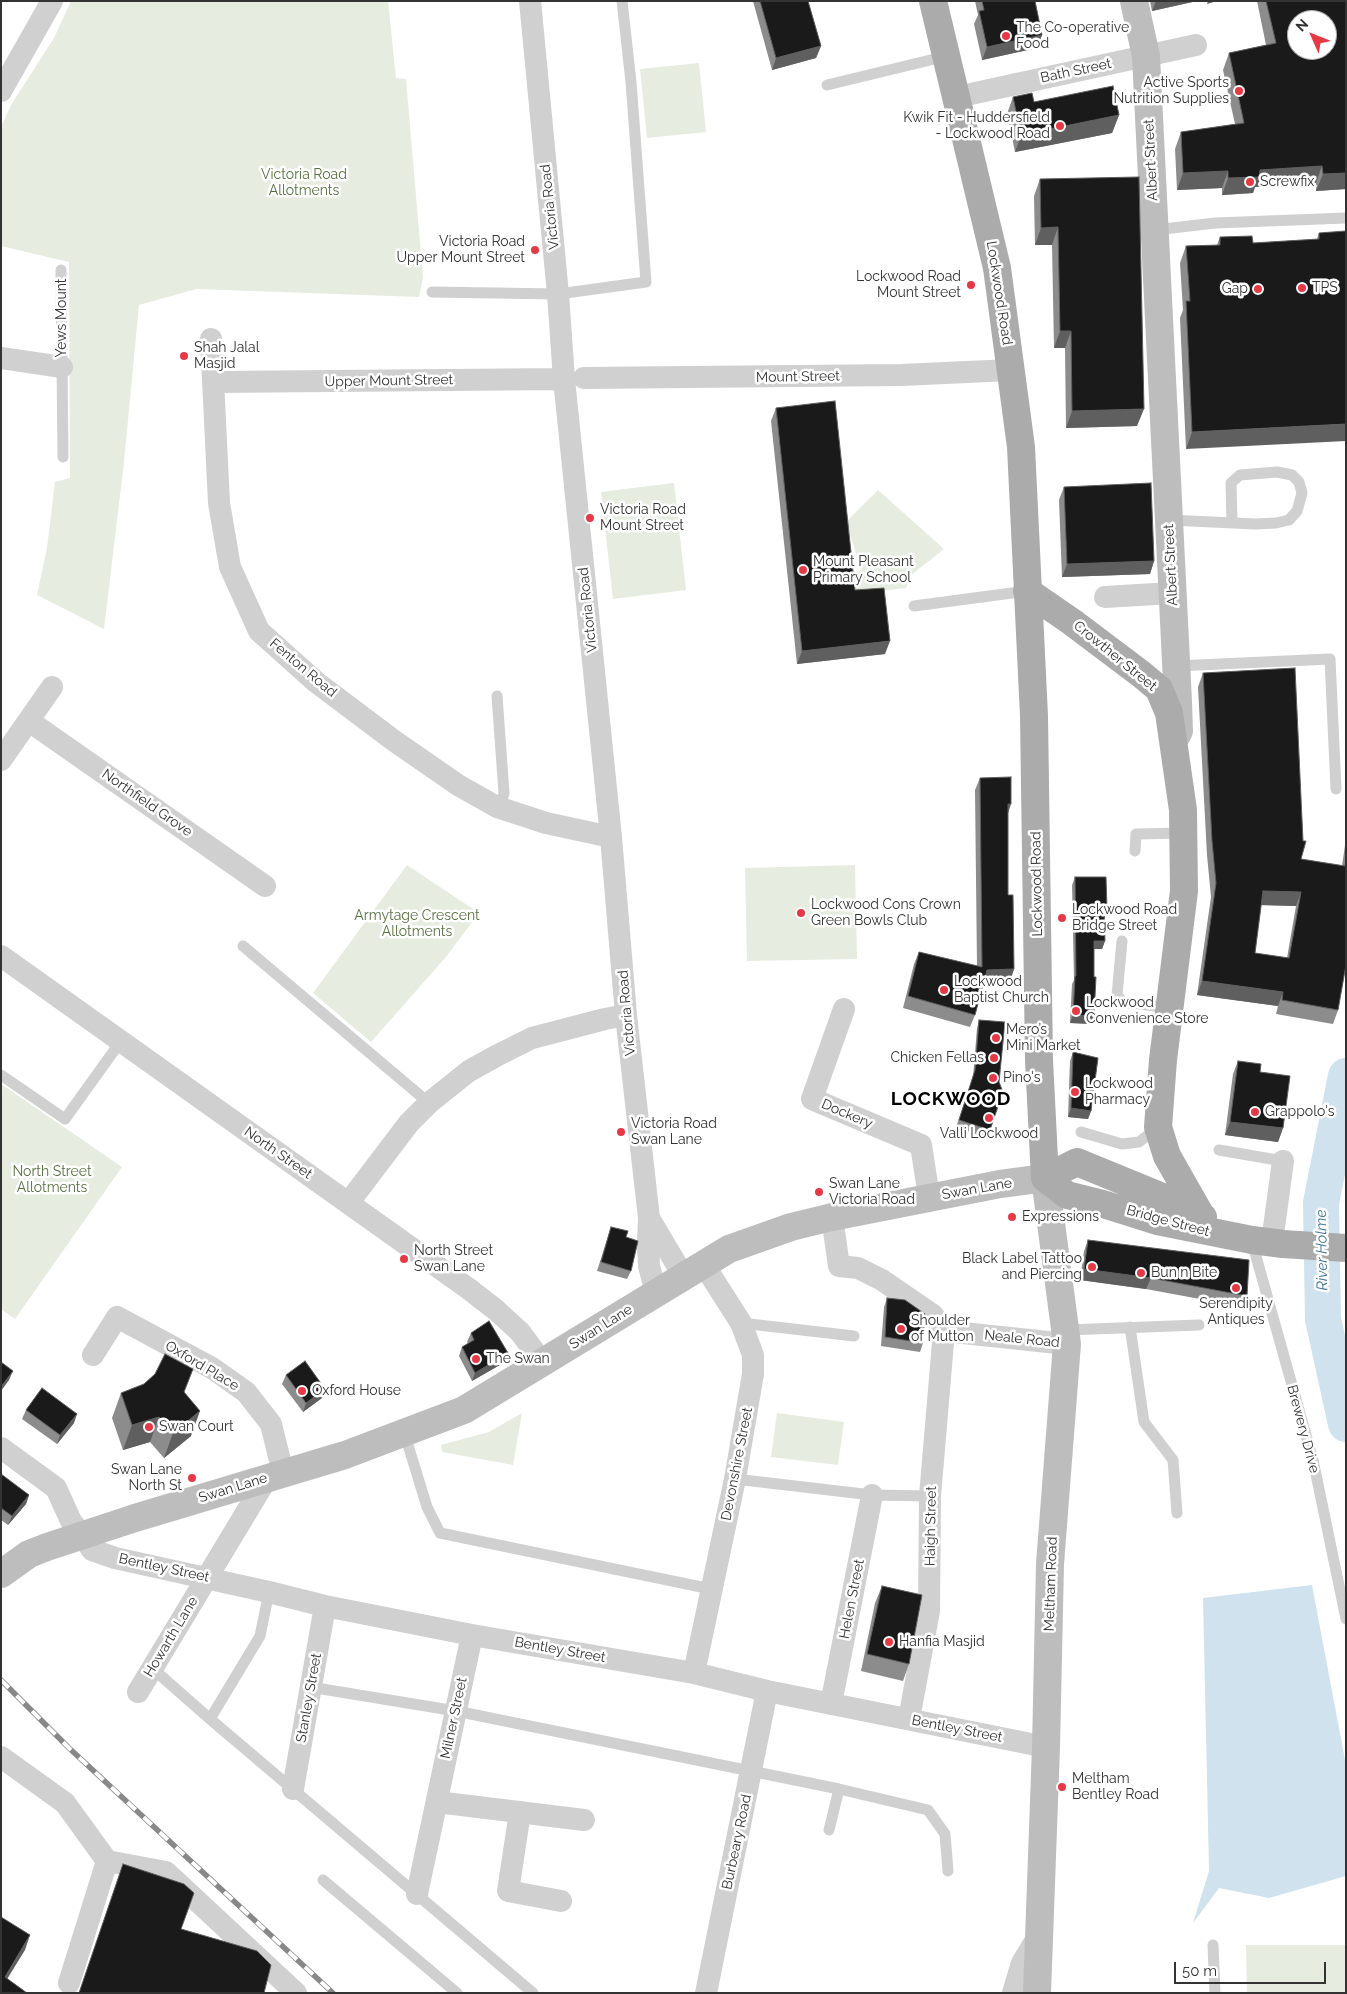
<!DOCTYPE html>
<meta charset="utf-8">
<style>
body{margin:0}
#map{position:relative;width:1347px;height:1994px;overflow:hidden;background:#fff;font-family:Raleway,sans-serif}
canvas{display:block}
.frame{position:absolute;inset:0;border:2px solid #333;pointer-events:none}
.north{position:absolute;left:1287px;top:10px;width:50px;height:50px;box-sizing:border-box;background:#fff;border:1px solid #adadad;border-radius:50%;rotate:314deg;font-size:14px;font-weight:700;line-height:20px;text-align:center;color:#333}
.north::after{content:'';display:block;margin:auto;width:18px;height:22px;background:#e63946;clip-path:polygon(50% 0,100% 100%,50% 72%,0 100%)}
.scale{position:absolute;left:1174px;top:1962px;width:152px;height:22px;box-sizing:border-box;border:2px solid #333;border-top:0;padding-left:6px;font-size:15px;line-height:18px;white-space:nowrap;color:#333;-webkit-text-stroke:4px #fff;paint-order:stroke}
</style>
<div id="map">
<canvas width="1347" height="1994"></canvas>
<div class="frame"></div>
<div class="north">N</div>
<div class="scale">50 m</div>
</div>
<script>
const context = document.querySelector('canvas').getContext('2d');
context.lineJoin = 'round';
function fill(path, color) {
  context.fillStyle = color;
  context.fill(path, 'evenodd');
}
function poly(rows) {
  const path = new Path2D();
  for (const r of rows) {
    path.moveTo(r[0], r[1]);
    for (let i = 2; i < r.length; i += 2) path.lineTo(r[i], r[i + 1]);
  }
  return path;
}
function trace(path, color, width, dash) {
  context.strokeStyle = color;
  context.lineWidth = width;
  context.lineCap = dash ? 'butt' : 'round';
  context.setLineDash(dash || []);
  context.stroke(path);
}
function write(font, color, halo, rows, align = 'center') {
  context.font = font + ' Raleway,sans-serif';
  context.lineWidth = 5;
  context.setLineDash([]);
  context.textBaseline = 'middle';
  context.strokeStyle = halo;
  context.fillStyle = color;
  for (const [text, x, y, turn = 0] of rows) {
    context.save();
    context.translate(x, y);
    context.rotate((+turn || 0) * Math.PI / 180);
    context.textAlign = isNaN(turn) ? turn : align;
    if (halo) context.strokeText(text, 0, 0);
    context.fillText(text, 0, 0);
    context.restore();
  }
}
const green = poly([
 [71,1,388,1,396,78,406,79,423,278,419,297,196,289,139,305,124,462,104,629,37,595,47,548,55,482,70,478,69,262,1,246,1,127,11,105,54,38],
 [699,63,706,132,647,138,640,69],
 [674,483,686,590,613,599,601,492],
 [878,490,944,549,910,576,906,588,855,594,851,579,861,569,846,522],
 [407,865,479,913,445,958,371,1042,313,993],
 [855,865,857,959,747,961,745,868],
 [1,1084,122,1167,15,1319,1,1309],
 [522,1413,513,1465,442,1452,441,1445,489,1432],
 [777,1413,844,1422,838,1465,771,1457],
 [1246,1945,1346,1945,1346,1993,1247,1993]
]);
const water = poly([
 [1312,1585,1346,1765,1346,1876,1269,1898,1219,1888,1193,1923,1209,1871,1203,1598]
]);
const river = poly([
 [1346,1076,1321,1203,1323,1319,1346,1424]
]);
const lane = poly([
 [827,85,947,56],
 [1155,230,1215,223,1346,218],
 [61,270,63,457],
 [432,292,558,294,646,282,631,82,622,1],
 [1169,520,1255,524,1276,523,1289,520,1297,511,1302,493,1299,482,1292,475,1277,472,1240,475,1231,483,1232,523],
 [914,606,1027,591],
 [1176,666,1330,659,1336,789],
 [497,696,504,793,500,808],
 [1135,851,1136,834,1184,833],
 [1122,941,1117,995,1123,1002,1170,1008],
 [243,946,429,1103],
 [1,1075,65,1119,121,1041],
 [1081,1132,1122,1144,1139,1142,1157,1128],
 [1219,1150,1283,1161],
 [1252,1242,1313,1460,1346,1619],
 [741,1323,854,1336],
 [1130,1327,1144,1422,1173,1460,1177,1513],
 [1066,1330,1199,1325],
 [404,1432,427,1507,440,1533,711,1589],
 [735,1479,872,1495,930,1496],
 [152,1668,210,1719,533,1993],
 [310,1687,456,1711,839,1789,928,1810,945,1834,948,1871],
 [210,1719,260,1636,269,1592],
 [829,1830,839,1789],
 [323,1880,457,1993],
 [1213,1945,1215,1993]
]);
const street = poly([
 [530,1,558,294,564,379,611,837,626,1015,649,1218,648,1244,649,1266,656,1293],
 [1,91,52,1],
 [957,97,1196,45],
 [211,339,219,503,230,567,259,631,316,682,393,740,458,785,497,807,546,823,611,837],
 [1,358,62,367],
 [584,378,901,375,1011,370],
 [214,382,564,379],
 [1105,597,1172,593],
 [29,721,265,886],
 [1,760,52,687],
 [1,956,469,1289,496,1310,520,1332,543,1363],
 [844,1009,812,1099,921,1145,929,1197],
 [349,1202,409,1123,429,1103,469,1071,498,1055,532,1038,605,1019,626,1015],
 [832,1217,839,1266,858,1268,882,1280,933,1315,944,1331],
 [649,1218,684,1277],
 [1272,1242,1283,1161],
 [944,1331,1067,1344],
 [93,1355,117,1317,212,1368,246,1392,271,1424,283,1473],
 [1,1448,56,1488,71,1521,83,1536,92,1550,115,1558,269,1592,325,1606,472,1635,694,1673,767,1691,1046,1747],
 [694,1673,735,1479,753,1374,753,1355,741,1323,704,1265],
 [138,1692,267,1478],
 [831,1704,872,1495],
 [909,1719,929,1611,930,1496,944,1331],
 [1,1757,65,1803,107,1861,69,1983],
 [293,1789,325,1606],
 [437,1802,584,1820],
 [520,1812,508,1891,561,1901],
 [107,1861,166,1872,296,1993],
 [417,1894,472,1635],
 [706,1993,767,1691],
 [1013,1993,1022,1963,1039,1935]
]);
const secondary = poly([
 [1134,1,1146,56,1178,702,1179,731,1177,735],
 [1,1574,29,1554,47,1547,135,1518,345,1455,464,1410,729,1249,791,1227,832,1217,1000,1184,1045,1178,1067,1344,1050,1564,1046,1747,1037,1993]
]);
const primary = poly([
 [933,1,997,268,1021,447,1034,716,1039,1060,1045,1178],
 [1027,591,1072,622,1141,674,1159,689,1169,713,1183,810,1184,891,1163,1060,1158,1127,1167,1156,1200,1214],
 [1045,1178,1067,1195,1103,1204,1157,1221,1252,1240,1283,1244,1346,1248],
 [1045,1178,1077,1162,1177,1203,1203,1217]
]);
const rail = poly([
 [1,1680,69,1748,333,1993]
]);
const wall = poly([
 [753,1,808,1,821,46,816,58,772,70],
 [975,1,1035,1,1042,35,1037,48,982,60,974,24,978,15],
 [1150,1,1197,1,1152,11],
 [1257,1,1346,1,1346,189,1316,191,1316,183,1255,187,1253,193,1222,195,1222,188,1177,190,1175,149,1181,132,1235,124,1223,70,1229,53,1266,45],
 [1013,97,1034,102,1119,115,1112,133,1015,152,1007,114],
 [1040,179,1137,426,1066,428,1065,348,1054,348,1052,245,1035,245,1034,196],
 [1346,231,1186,449,1180,318,1183,310,1180,263,1186,246,1217,245,1220,237,1253,243,1317,239,1319,233],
 [776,408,855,590,885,654,797,664,771,421],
 [1064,487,1154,561,1150,574,1062,577,1059,500],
 [1203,673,1301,859,1342,866,1346,838,1346,965,1338,1010,1333,1024,1276,1014,1278,1006,1197,995,1211,897,1207,855,1198,687],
 [1261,905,1296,906,1287,958,1255,953],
 [980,778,1008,813,1008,895,1014,969,1010,981,983,982,975,1015,970,1027,903,1008,914,964,919,952,977,966,975,790],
 [1075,877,1105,916,1105,941,1102,949,1094,949,1094,1016,1092,1024,1070,1023,1072,984,1074,980,1072,885],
 [979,1020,999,1082,1003,1092,987,1138,956,1127,973,1078,977,1028],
 [1073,1052,1091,1111,1088,1119,1068,1117,1070,1061],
 [1238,1061,1260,1072,1283,1128,1278,1142,1225,1135,1233,1074],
 [611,1227,626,1237,631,1271,627,1279,597,1271],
 [1088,1240,1247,1296,1243,1307,1146,1289,1080,1280,1084,1251],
 [887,1298,923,1343,920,1352,881,1346,884,1307],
 [471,1333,508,1353,505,1362,472,1381,459,1356,462,1347,468,1343,467,1342],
 [286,1375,322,1398,303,1412,282,1384],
 [121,1393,191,1436,164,1458,150,1442,123,1450,112,1418],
 [26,1410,74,1423,57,1444,22,1419],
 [1,1474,29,1495,26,1504,8,1525,1,1520],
 [882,1586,909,1664,903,1681,861,1671,875,1603],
 [123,1864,181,1929,264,1993,79,1993]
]);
const shadedWall = poly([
 [1156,1,1197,1,1152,11],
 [1208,1,1217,1,1207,4],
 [1042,35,1037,48,982,60,987,47],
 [821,46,816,58,772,70,776,58],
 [1119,115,1112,133,1015,152,1021,135],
 [1322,166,1316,183,1255,187,1253,193,1222,195,1228,178,1260,170],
 [1228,171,1222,188,1177,190,1183,173],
 [1346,173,1346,189,1316,191,1323,174],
 [1058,227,1052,245,1035,245,1041,228],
 [1060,331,1071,331,1065,348,1054,348],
 [1144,409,1137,426,1066,428,1072,411],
 [1346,424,1346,441,1186,449,1192,432],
 [1154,561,1150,574,1062,577,1067,564],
 [890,641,885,654,797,664,802,651],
 [1008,804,1011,804,1007,816],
 [1263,891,1301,892,1296,906,1258,905],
 [1104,909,1107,909,1105,916],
 [1094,941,1105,941,1102,949,1091,949],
 [1014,969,1010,981,982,982,987,970],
 [1202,981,1283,992,1278,1006,1197,995],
 [1073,1015,1094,1016,1092,1024,1070,1023],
 [1071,1108,1091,1111,1088,1119,1068,1117],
 [1230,1122,1283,1128,1278,1142,1225,1135],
 [1084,1269,1151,1278,1146,1289,1080,1280],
 [508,1353,505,1362,472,1381,475,1373],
 [13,1371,9,1380,1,1391,1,1387],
 [325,1389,322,1398,303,1412,306,1403],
 [200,1411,191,1436,164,1458,173,1433],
 [77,1414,74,1423,57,1444,60,1435],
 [159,1417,150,1442,123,1450,132,1425],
 [29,1495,26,1504,8,1525,12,1516],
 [30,1935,25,1950,1,1989,5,1977]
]);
const building = poly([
 [760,1,808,1,821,46,776,58,760,1],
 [982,1,1035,1,1042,35,987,47,979,11,984,10,982,1],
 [1266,1,1346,1,1346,173,1323,174,1322,166,1260,170,1259,177,1228,178,1228,171,1183,173,1181,132,1244,123,1229,53,1276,43,1266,1],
 [1297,20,1327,20,1327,50,1297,50,1297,20],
 [1113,86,1119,115,1021,135,1013,97,1032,93,1034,102,1113,86],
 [1139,177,1144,409,1072,411,1071,331,1060,331,1058,227,1041,228,1040,179,1139,177],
 [1346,231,1346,424,1192,432,1186,301,1190,301,1186,246,1220,245,1220,237,1252,236,1253,243,1319,239,1319,233,1346,231],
 [835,401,855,590,884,588,890,641,802,651,776,408,835,401],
 [1151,483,1154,561,1067,564,1064,487,1151,483],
 [1295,668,1303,841,1306,841,1301,859,1345,866,1346,859,1346,965,1338,1010,1282,1000,1283,992,1202,981,1216,883,1212,841,1203,673,1295,668],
 [1263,891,1301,892,1289,958,1255,953,1263,891],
 [1011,777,1011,804,1008,804,1008,895,1013,895,1014,969,987,970,975,1015,908,996,919,952,982,967,980,778,1011,777],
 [1075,877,1106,877,1107,909,1104,909,1105,941,1094,941,1094,977,1096,977,1094,1016,1073,1015,1075,976,1076,976,1075,877],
 [979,1020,1005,1022,999,1082,1003,1092,990,1130,959,1120,975,1070,979,1020],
 [1073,1052,1098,1058,1091,1111,1071,1108,1073,1052],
 [1238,1061,1261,1064,1260,1072,1290,1076,1283,1128,1230,1122,1238,1061],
 [611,1227,628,1231,626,1237,638,1241,631,1271,601,1262,611,1227],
 [1088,1240,1249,1260,1247,1296,1151,1278,1084,1269,1088,1240],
 [887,1298,905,1300,925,1314,923,1343,885,1337,887,1298],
 [489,1321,508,1353,475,1373,462,1347,474,1340,471,1333,489,1321],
 [165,1354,193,1369,184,1392,200,1411,173,1433,159,1417,132,1425,121,1393,144,1384,155,1374,165,1354],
 [305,1361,325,1389,306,1403,286,1375,305,1361],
 [1,1362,13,1371,1,1387,1,1362],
 [42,1388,77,1414,60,1435,26,1410,42,1388],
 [1,1474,29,1495,12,1516,1,1508,1,1474],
 [882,1586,922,1595,909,1664,867,1654,882,1586],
 [123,1864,184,1884,194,1893,181,1929,257,1951,271,1965,264,1993,79,1993,123,1864],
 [1,1917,30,1935,5,1977,27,1993,1,1993,1,1917]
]);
const markers = [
 [1006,36,5,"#e63946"],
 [1239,91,5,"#e63946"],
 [1060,126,5,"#e63946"],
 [1250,182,5,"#e63946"],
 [535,250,5,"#e63946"],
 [971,285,5,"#e63946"],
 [1302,288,5,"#e63946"],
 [1258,289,5,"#e63946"],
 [184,356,5,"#e63946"],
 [590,518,5,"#e63946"],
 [803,570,5,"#e63946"],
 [801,913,5,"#e63946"],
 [1062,918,5,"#e63946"],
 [944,990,5,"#e63946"],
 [1076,1011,5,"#e63946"],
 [996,1038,5,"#e63946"],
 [994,1058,5,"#e63946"],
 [993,1078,5,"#e63946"],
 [1075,1092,5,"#e63946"],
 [1255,1112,5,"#e63946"],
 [989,1118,5,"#e63946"],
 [621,1132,5,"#e63946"],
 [819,1192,5,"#e63946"],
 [1012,1217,5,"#e63946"],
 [404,1259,5,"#e63946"],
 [1092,1267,5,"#e63946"],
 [1141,1273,5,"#e63946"],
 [1236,1288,5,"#e63946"],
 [901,1329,5,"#e63946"],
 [476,1359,5,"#e63946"],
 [302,1391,5,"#e63946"],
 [149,1427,5,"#e63946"],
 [192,1478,5,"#e63946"],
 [889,1642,5,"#e63946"],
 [1062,1787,5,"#e63946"]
];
const poiNames = [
 ["The Co-operative",1016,28],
 ["Food",1016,44],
 ["Active Sports",1229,83,"right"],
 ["Nutrition Supplies",1229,99,"right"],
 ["Kwik Fit - Huddersfield",1050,118,"right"],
 ["- Lockwood Road",1050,134,"right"],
 ["Screwfix",1260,182],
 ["Victoria Road",525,242,"right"],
 ["Upper Mount Street",525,258,"right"],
 ["Lockwood Road",961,277,"right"],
 ["Mount Street",961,293,"right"],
 ["TPS",1312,288],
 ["Gap",1248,289,"right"],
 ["Shah Jalal",194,348],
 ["Masjid",194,364],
 ["Victoria Road",600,510],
 ["Mount Street",600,526],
 ["Mount Pleasant",813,562],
 ["Primary School",813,578],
 ["Lockwood Cons Crown",811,905],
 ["Green Bowls Club",811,921],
 ["Lockwood Road",1072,910],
 ["Bridge Street",1072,926],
 ["Lockwood",954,982],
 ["Baptist Church",954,998],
 ["Lockwood",1086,1003],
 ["Convenience Store",1086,1019],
 ["Mero’s",1006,1030],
 ["Mini Market",1006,1046],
 ["Chicken Fellas",984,1058,"right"],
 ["Pino's",1003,1078],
 ["Lockwood",1085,1084],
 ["Pharmacy",1085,1100],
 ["Grappolo's",1265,1112],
 ["Victoria Road",631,1124],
 ["Swan Lane",631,1140],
 ["Valli Lockwood",989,1134,"center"],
 ["Swan Lane",829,1184],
 ["Victoria Road",829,1200],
 ["Expressions",1022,1217],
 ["North Street",414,1251],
 ["Swan Lane",414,1267],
 ["Black Label Tattoo",1082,1259,"right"],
 ["and Piercing",1082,1275,"right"],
 ["Bun n Bite",1151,1273],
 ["Serendipity",1236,1304,"center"],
 ["Antiques",1236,1320,"center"],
 ["Shoulder",911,1321],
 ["of Mutton",911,1337],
 ["The Swan",486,1359],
 ["Oxford House",312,1391],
 ["Swan Court",159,1427],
 ["Swan Lane",182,1470,"right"],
 ["North St",182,1486,"right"],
 ["Hanfia Masjid",899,1642],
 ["Meltham",1072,1779],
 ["Bentley Road",1072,1795]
];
const streetNames = [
 ["Bath Street",1076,71,-12],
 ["Albert Street",1151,160,-93],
 ["Victoria Road",550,207,-96],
 ["Lockwood Road",999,293,81],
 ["Yews Mount",62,318,-90],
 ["Mount Street",798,377,-1],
 ["Upper Mount Street",389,381,-1],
 ["Albert Street",1171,565,-93],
 ["Victoria Road",588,610,-96],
 ["Crowther Street",1115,656,39],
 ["Fenton Road",303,668,40],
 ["Northfield Grove",147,803,35],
 ["Lockwood Road",1037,884,-91],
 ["Victoria Road",627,1013,-95],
 ["Dockery",847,1114,23],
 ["North Street",278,1153,35],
 ["Swan Lane",977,1189,-10],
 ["Bridge Street",1168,1221,15],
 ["Swan Lane",601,1327,-32],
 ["Neale Road",1022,1339,6],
 ["Oxford Place",202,1366,31],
 ["Brewery Drive",1303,1429,75],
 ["Devonshire Street",737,1464,-79],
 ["Swan Lane",233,1488,-17],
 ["Haigh Street",931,1526,-89],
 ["Bentley Street",164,1568,12],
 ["Meltham Road",1051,1584,-88],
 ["Helen Street",852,1599,-79],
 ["Howarth Lane",171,1637,-59],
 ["Bentley Street",560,1650,10],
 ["Stanley Street",309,1698,-80],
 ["Milner Street",454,1718,-78],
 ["Bentley Street",957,1729,11],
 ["Burbeary Road",737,1842,-78]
];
const parkNames = [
 ["Victoria Road",304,175],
 ["Allotments",304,191],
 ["Armytage Crescent",417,916],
 ["Allotments",417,932],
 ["North Street",52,1172],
 ["Allotments",52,1188]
];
const waterNames = [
 ["River Holme",1322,1250,-91]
];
const districtNames = [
 ["LOCKWOOD",951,1099]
];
fill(green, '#e6ecdf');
fill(water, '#cfe2ee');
trace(river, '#cfe2ee', 36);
trace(lane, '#d0d0d0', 11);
trace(street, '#d0d0d0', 22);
trace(secondary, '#bdbdbd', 28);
trace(primary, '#ababab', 28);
trace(rail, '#888', 5.5);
trace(rail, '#fff', 4, [11]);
fill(wall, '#8c8c8c');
fill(shadedWall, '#5f5f5f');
fill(building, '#1a1a1a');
trace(building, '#5f5f5f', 1);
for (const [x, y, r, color] of markers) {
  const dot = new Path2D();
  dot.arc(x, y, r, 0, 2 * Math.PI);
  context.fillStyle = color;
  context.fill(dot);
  trace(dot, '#fff', 2);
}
write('14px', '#333', '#fff', poiNames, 'left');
write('14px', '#333', '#fff', streetNames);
write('14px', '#56703f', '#fff', parkNames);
write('italic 15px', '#3f7597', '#fff', waterNames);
context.letterSpacing = '1px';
write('bold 19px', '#000', '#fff', districtNames);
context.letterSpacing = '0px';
</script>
